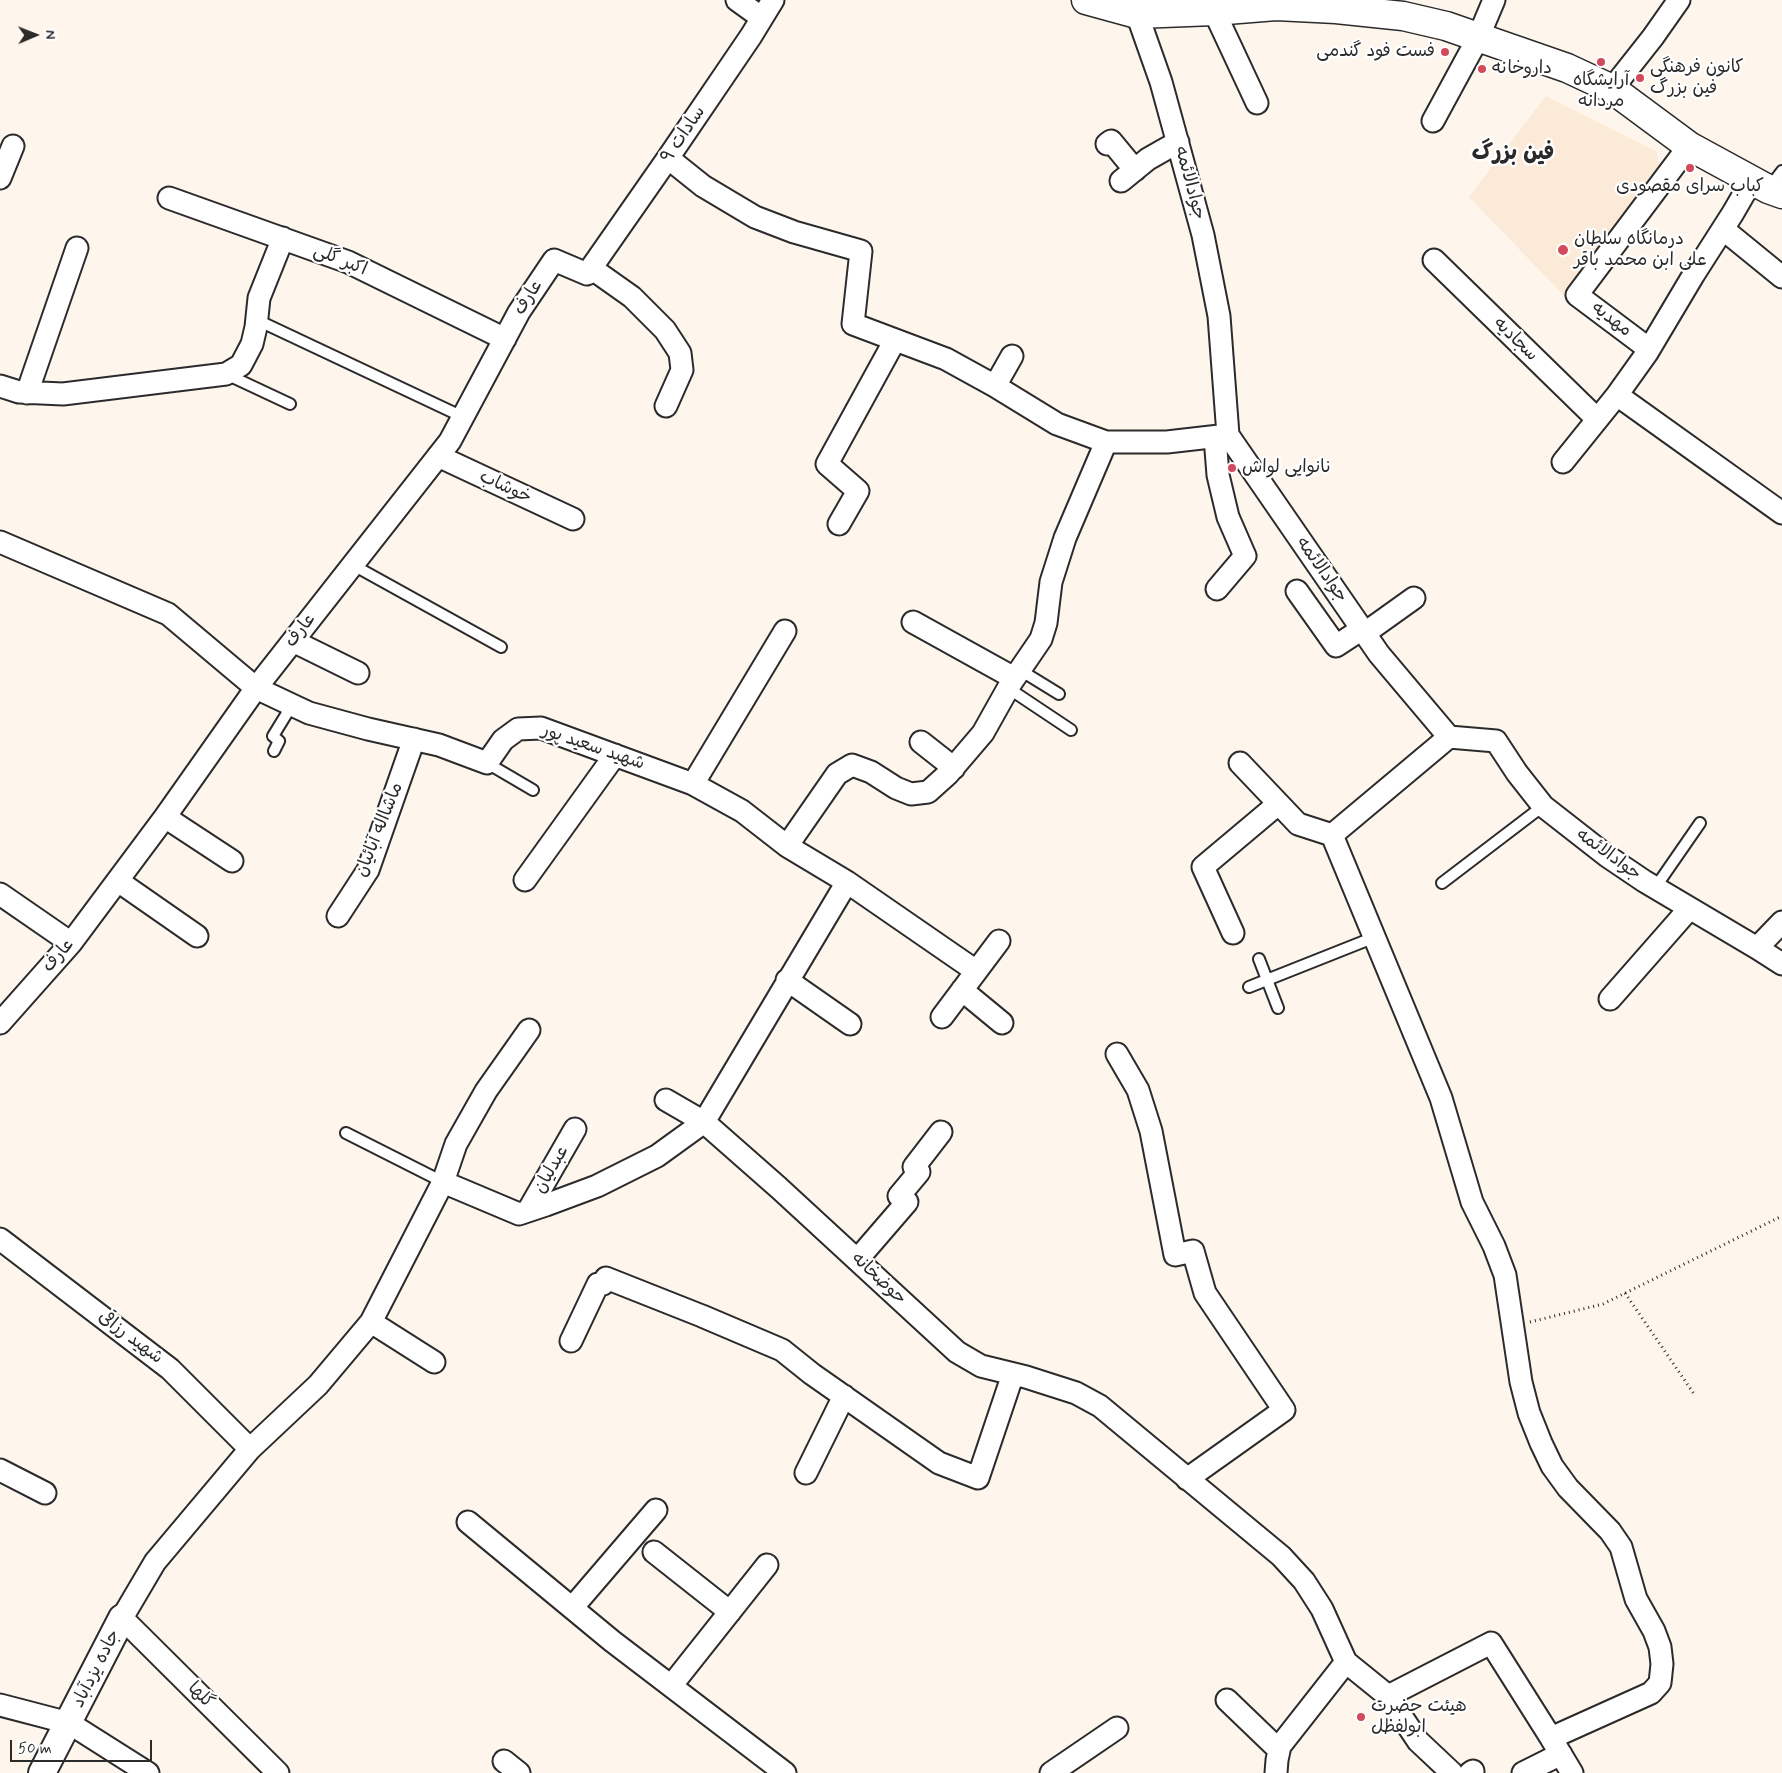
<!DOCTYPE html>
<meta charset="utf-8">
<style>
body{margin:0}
#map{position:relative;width:1782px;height:1773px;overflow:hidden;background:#fef5ed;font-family:Mynerve,sans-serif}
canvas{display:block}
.north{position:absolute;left:10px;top:10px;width:50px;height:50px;-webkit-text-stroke:4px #fff;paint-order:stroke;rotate:89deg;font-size:14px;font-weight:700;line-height:20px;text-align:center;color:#2b2b2b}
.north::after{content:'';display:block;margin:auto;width:18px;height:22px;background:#2b2b2b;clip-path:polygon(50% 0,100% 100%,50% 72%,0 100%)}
.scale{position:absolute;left:10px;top:1740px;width:142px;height:22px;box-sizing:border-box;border:2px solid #2b2b2b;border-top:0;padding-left:6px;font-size:15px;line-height:18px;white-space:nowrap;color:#2b2b2b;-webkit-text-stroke:4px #fff;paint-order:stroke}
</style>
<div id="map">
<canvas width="1782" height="1773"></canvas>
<div class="north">N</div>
<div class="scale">50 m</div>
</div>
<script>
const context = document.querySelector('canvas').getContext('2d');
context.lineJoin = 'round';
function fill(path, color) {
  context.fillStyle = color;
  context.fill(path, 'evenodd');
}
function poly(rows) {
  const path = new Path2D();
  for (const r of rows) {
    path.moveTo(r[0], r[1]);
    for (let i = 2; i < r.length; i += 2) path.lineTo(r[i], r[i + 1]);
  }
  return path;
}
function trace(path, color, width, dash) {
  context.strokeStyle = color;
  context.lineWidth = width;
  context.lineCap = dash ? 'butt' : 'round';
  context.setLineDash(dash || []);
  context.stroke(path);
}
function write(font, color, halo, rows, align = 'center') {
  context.font = font + ' Mynerve,"Playpen Sans Arabic",sans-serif';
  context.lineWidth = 4.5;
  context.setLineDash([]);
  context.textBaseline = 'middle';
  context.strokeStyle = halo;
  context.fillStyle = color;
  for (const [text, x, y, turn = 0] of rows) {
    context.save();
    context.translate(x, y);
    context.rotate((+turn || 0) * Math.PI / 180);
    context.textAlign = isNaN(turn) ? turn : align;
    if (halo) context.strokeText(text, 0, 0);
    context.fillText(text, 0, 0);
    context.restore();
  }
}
const built = poly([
 [1546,96,1656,151,1660,166,1571,303,1469,197]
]);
const path = poly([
 [1625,1293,1694,1394],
 [1530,1322,1603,1304,1782,1216]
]);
const service = poly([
 [1769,188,1782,171],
 [257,320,463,417],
 [226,374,290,404],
 [353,565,501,647],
 [1020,670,1059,694],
 [1008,688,1071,730],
 [274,751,279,741,273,736,292,705],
 [487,763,533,790],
 [1442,883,1543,806],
 [1655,888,1700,823],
 [1259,959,1278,1008],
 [1249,987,1375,937],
 [346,1133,443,1182]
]);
const minor = poly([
 [737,0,762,18],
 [1214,11,1257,103],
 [1137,14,1161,82,1203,235,1219,316,1228,435,1379,654,1449,737,1496,741,1517,773,1543,806,1607,856,1644,881,1757,948,1782,964],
 [1612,89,1653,37,1679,0],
 [1433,121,1478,38,1494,0],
 [1107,144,1111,141,1135,170],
 [668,158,703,186,755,217,794,232,861,251,853,324,946,359,995,386,1057,424,1106,442],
 [0,178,13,146],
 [1121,181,1148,159,1178,142],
 [169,198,348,262,505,339],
 [1723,229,1782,277],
 [1434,260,1597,419],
 [591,268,632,297,665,330,680,353,682,370,666,406],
 [1649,349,1577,295,1689,146],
 [0,386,19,392,63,394,226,374,241,365,252,344,256,327,259,298,283,238],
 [995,386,1012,356],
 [27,393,77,248],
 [1617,395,1782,513],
 [1215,437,1218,475,1228,517,1245,556,1217,589],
 [438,456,573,519],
 [1563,462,1617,395,1647,353,1694,274,1733,213,1752,180],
 [839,524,858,491,827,464,895,340],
 [0,542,168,614,256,688,309,713,368,729,439,745,487,763,503,740,518,729,541,728,693,784,742,811,787,846],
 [1297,591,1336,646,1362,629],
 [913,622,1014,678],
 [1365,633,1414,598],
 [293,641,358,673],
 [1449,737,1332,835,1441,1098,1472,1202,1494,1246,1505,1275,1521,1382,1529,1413,1541,1443,1552,1466,1568,1488,1610,1531,1621,1547,1636,1599,1654,1631,1660,1647,1662,1664,1660,1683,1651,1693,1551,1738,1572,1773],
 [921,742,954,768],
 [1240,763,1298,824,1332,835],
 [693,784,785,631],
 [165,817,232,861],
 [525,880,615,755],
 [118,881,197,936],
 [847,882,976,971],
 [0,894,71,943],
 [338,916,368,870,414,739],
 [1233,933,1203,867,1278,804],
 [1757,948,1782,922],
 [787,980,850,1024],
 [962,990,1002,1023],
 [1610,999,1689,909],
 [942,1017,999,941],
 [0,1023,71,943,165,817,256,688,450,441,519,312,554,260,587,274,668,158,751,36,773,0],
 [1117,1054,1138,1090,1151,1131,1175,1255,1193,1251,1205,1293,1284,1410,1187,1479],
 [666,1100,704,1122,779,1188,957,1352,981,1366,1026,1377,1076,1393,1100,1406,1281,1556,1304,1581,1322,1609,1346,1662,1280,1746,1277,1760,1276,1773],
 [443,1182,456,1144,486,1091,529,1030],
 [528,1211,575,1129],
 [0,1239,170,1369,250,1449],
 [857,1260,907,1202,899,1196,919,1172,914,1167,941,1132],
 [371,1322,434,1362],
 [571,1341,598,1284,603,1284,606,1278,702,1316,782,1350,812,1374,939,1463,978,1478,1013,1374],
 [0,1470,45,1493],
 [806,1473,844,1396],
 [468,1522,612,1641,785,1773],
 [654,1552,730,1612],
 [572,1608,656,1510],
 [1346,1662,1388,1696,1418,1741,1452,1773],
 [671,1686,767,1565],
 [1388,1696,1491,1643,1551,1738],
 [1227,1700,1279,1750],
 [0,1705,69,1723,148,1773],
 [504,1761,519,1773],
 [278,1773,122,1618,155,1562,250,1449,318,1385,371,1322,443,1182,519,1214,546,1205,597,1186,657,1156,704,1122,847,882,787,846,837,774,852,765,871,772,896,788,911,794,928,792,948,774,983,733,1011,683,1041,639,1046,623,1051,582,1065,538,1106,442,1167,442,1228,435],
 [1051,1773,1117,1728],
 [1470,1773,1473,1771],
 [1523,1773,1561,1754]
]);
const tertiary = poly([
 [42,1773,122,1618]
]);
const secondary = poly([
 [1086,0,1137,14,1214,11,1276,6,1336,9,1403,16,1446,26,1567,68,1612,89,1689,146,1768,189,1782,194]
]);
const markers = [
 [1445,52,5,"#d1495b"],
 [1601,62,5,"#d1495b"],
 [1482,69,5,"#d1495b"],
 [1640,78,5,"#d1495b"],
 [1690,168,5,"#d1495b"],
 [1563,250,6,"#d1495b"],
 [1232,468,5,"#d1495b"],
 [1361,1717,5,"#d1495b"]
];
const poiNames = [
 ["فست فود گندمی",1435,52,"right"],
 ["کانون فرهنگی",1650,68],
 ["فین بزرگ",1650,89],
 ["داروخانه",1492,69],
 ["آرایشگاه",1601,81,"center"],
 ["مردانه",1601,102,"center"],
 ["کباب سرای مقصودی",1690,187,"center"],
 ["درمانگاه سلطان",1574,240],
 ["علی ابن محمد باقر",1574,261],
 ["نانوایی لواش",1242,468],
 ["هیئت حضرت",1371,1707],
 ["ابولفظل",1371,1728]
];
const streetNames = [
 ["سادات ۹",684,135,-56],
 ["جوادالائمه",1189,183,75],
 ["اکبر گلی",340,261,22],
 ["عارف",529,298,-57],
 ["مهدیه",1611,320,37],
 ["سجادیه",1515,340,44],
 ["خوشاب",505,488,25],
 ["جوادالائمه",1321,570,55],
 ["عارف",301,631,-52],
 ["شهید سعید پور",593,748,19],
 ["ماشااله آبائیان",380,830,-68],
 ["جوادالائمه",1608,855,36],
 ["عارف",59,956,-49],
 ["عبدلیان",552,1170,-60],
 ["حوضخانه",878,1279,43],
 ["شهید رزاقی",130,1338,37],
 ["جاده یزدآباد",97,1669,-63],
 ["گلها",200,1696,45]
];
const districtNames = [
 ["فین بزرگ",1513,154]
];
fill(built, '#fcead8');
trace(service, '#2b2b2b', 14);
trace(minor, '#2b2b2b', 25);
trace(tertiary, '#2b2b2b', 30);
trace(secondary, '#2b2b2b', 31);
trace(path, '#2b2b2b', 3, [1, 4]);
trace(service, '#fff', 10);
trace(minor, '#fff', 21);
trace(tertiary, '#fff', 26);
trace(secondary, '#fff', 28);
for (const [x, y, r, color] of markers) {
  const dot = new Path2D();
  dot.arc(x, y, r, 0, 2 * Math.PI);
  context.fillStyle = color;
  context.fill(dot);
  trace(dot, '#fff', 2);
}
write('18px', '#2b2b2b', '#fff', poiNames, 'left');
write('18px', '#2b2b2b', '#fff', streetNames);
write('bold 22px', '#2b2b2b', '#fff', districtNames);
</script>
